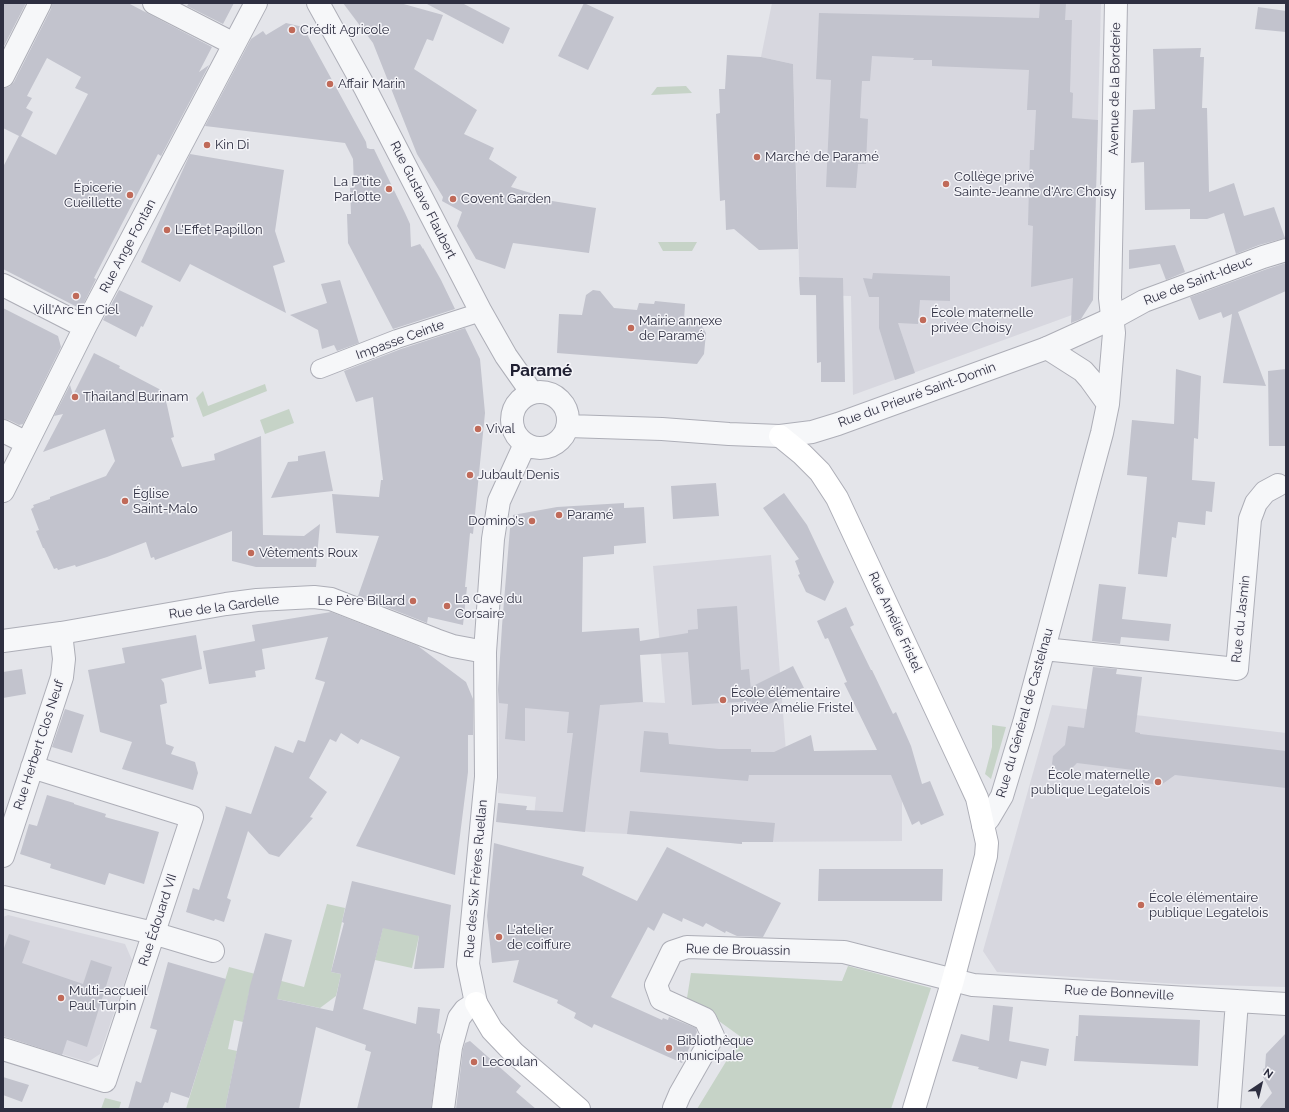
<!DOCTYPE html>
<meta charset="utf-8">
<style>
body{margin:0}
#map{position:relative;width:1289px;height:1112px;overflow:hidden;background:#e4e5ea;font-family:Raleway,sans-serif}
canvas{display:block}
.frame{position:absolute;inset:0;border:4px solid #2e2f41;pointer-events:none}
.north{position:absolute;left:1241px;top:1064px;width:40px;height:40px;-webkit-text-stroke:3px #f4f4f8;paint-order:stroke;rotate:35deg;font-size:11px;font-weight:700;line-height:16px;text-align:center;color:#2e2f41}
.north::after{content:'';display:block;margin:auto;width:14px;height:18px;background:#2e2f41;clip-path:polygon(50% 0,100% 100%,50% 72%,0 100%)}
</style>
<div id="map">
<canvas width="1289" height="1112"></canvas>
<div class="frame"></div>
<div class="north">N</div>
</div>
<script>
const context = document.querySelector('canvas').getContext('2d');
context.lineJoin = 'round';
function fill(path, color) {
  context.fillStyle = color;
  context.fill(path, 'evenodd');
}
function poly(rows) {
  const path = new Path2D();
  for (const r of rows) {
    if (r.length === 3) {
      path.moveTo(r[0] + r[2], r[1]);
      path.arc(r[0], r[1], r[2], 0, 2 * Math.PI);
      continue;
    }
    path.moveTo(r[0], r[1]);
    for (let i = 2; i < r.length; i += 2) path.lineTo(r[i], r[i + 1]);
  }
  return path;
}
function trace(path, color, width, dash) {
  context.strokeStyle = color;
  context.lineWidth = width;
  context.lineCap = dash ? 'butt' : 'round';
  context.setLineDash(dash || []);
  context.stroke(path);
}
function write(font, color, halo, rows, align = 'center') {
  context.font = font + ' Raleway,sans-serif';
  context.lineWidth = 3;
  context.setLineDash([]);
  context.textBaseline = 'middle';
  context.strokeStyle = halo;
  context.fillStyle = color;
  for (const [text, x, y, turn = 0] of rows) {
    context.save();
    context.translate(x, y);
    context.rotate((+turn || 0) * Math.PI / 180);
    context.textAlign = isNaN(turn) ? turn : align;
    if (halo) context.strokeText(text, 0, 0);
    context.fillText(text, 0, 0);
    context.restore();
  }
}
const built = poly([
 [772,3,1101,3,1093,300,1072,315,853,395,851,296,800,295,793,64,761,57],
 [771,555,786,752,902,750,902,841,754,842,742,842,742,844,627,834,590,832,533,826,536,797,498,793,499,738,498,689,609,704,643,702,665,703,653,566],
 [1052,705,1286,733,1286,987,1178,984,997,972,983,951],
 [8,915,125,944,132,960,100,1054,88,1062,3,1036,3,917]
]);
const green = poly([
 [686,86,692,93,651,95,657,87],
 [658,242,697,242,692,251,663,251],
 [265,384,267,391,203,417,196,398,203,391,208,406],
 [289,409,294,423,265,434,260,420],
 [992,725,1006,727,991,779,985,774,992,747],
 [327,904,345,908,331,972,341,974,336,996,320,1008,249,993,243,1022,234,1020,228,1049,237,1051,225,1109,186,1109,229,967,304,987],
 [385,919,419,936,412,968,375,960],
 [848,966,931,988,891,1109,697,1109,741,1037,687,998,691,973,842,981],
 [105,1098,121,1102,119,1109,101,1109]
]);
const building = poly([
 [3,3,26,3,3,48],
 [52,3,128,3,212,47,199,72,209,65,161,156,158,154,94,278,96,279,81,309,3,269,3,167,19,136,3,128,3,88,9,87,14,82,51,9],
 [47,58,81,77,75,88,88,94,56,155,21,136,33,112,26,108,32,98,27,96],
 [189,3,234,3,223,24,187,6],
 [343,3,400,3,443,15,433,41,427,39,414,69,477,110,464,134,494,148,489,159,517,177,511,187,547,198,546,200,596,208,589,253,513,243,505,269,476,259,457,226,462,212,442,201,443,197,417,154,373,43],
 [428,3,462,3,510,28,503,44,427,4],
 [584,3,614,17,588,70,558,56],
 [1040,3,1066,3,1065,20,1072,20,1070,92,1073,93,1072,118,1098,120,1093,300,1081,319,1071,323,1073,278,1031,287,1033,226,1028,225,1030,150,1034,150,1036,110,1027,110,1029,70,932,66,932,60,913,60,914,58,872,56,870,81,862,81,860,118,868,119,866,164,858,164,856,188,826,187,831,80,816,79,819,13,1039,18],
 [1258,7,1286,11,1286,32,1255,29],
 [286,23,303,27,366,142,367,148,370,149,374,149,405,213,410,224,411,247,420,244,423,249,423,248,441,280,455,309,393,329,348,243,347,214,351,214,350,188,354,187,353,159,345,143,205,126,251,39,263,31,266,35],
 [1201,48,1200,57,1204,57,1202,108,1207,108,1209,192,1234,183,1244,216,1274,207,1285,238,1259,245,1236,254,1224,213,1207,219,1190,219,1190,209,1145,210,1144,162,1131,163,1133,110,1155,109,1153,49],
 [727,55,761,57,793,64,798,249,759,250,734,229,726,230,725,200,720,201,716,114,720,113,719,89,725,89],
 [190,154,284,170,275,231,285,262,273,266,286,313,190,264,180,282,141,262],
 [1175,245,1185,272,1166,280,1160,264,1129,269,1129,250],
 [1286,263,1286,291,1238,312,1266,386,1223,383,1232,314,1223,318,1221,312,1199,320,1190,297,1267,269],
 [873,273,950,276,950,301,920,300,918,324,898,323,915,373,895,380,879,328,879,297,869,297,863,278,872,279],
 [799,277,843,278,845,382,821,382,821,362,817,363,816,295,800,295],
 [340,280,359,343,337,351,334,345,322,349,318,330,290,315,327,303,321,284],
 [119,290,153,306,143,327,141,326,136,337,103,320],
 [593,290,600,291,614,308,637,310,639,303,654,304,655,301,685,304,684,321,700,323,706,333,704,354,697,364,557,353,559,314,582,315,586,295],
 [3,308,58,336,61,347,23,424,19,425,9,420,3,419],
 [465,328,480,359,485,413,473,534,470,533,465,587,467,587,463,625,428,617,427,623,358,596,379,536,336,533,332,494,379,497,381,480,383,480,373,397,356,402,344,371,401,349],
 [94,353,120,366,119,368,161,390,163,392,167,405,174,437,171,438,182,467,215,460,214,454,261,436,263,535,304,536,320,524,316,567,256,567,232,561,232,531,155,560,154,557,151,558,146,542,107,557,76,567,75,565,58,570,57,568,54,569,44,548,43,548,36,531,39,530,31,509,34,507,33,505,50,499,50,497,106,476,115,461,105,429,43,452,63,414,54,416,70,385,73,395],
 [1176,369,1201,376,1198,439,1194,438,1192,480,1215,482,1212,512,1206,511,1205,525,1178,522,1176,538,1172,537,1167,577,1138,574,1147,477,1127,475,1132,420,1174,424],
 [1286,369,1286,446,1269,446,1268,371],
 [325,451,333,491,271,498,288,462,298,461,298,456],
 [716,483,719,516,673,519,671,486],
 [784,493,807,525,834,582,825,601,806,592,798,575,800,574,795,561,799,559,763,508],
 [624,503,624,508,644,507,646,543,614,546,614,554,583,557,582,632,639,628,640,641,688,633,688,630,698,629,697,609,737,606,741,670,749,669,752,701,692,705,688,652,640,655,643,702,600,705,585,832,496,822,498,803,527,806,526,810,563,812,573,733,567,733,569,712,525,708,525,741,505,739,508,704,499,703,498,689,502,626,510,528,513,527,513,515,557,507],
 [1099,584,1126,587,1122,619,1171,624,1169,641,1121,637,1120,644,1092,641],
 [846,607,854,625,850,627,871,670,872,670,893,714,896,712,911,746,922,784,930,781,944,815,921,825,919,821,912,825,891,775,749,775,748,781,640,772,644,731,668,733,669,744,719,749,751,749,751,752,774,752,811,735,814,751,877,750,844,683,847,682,828,638,825,639,817,621],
 [331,612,418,646,466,682,473,699,473,735,468,735,468,772,455,875,356,846,400,757,361,739,358,744,341,733,336,742,330,739,309,778,327,792,310,817,313,818,279,857,269,854,248,831,227,898,231,900,224,922,215,919,214,921,186,912,193,888,199,890,226,807,225,806,251,814,275,746,293,753,298,740,305,742,325,682,315,679,328,637,262,649,265,669,255,671,256,677,209,684,203,651,255,641,252,625],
 [196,635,202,669,161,679,164,683,167,703,160,705,166,744,174,747,171,754,195,762,198,773,193,790,122,769,132,742,100,732,88,670,125,663,122,648],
 [793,666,804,688,752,712,751,687],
 [1093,667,1117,669,1116,674,1142,677,1135,732,1140,733,1140,734,1286,751,1286,788,1175,775,1161,785,1144,783,1133,770,1077,763,1068,772,1063,773,1057,771,1052,764,1053,756,1065,745,1068,726,1084,728],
 [22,669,26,694,3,698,3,672],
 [65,709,84,715,72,753,52,747],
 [47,795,74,803,74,804,106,814,105,817,159,832,144,884,109,873,105,885,50,868,51,864,20,854,29,824,37,826],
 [630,811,775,823,773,842,742,842,742,844,627,834],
 [494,843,584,867,582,875,637,901,667,847,781,903,763,937,737,936,726,931,725,933,706,923,703,927,683,918,682,922,663,913,654,931,648,927,611,997,662,1020,663,1018,668,1020,669,1017,696,1028,697,1032,682,1063,594,1024,592,1028,574,1018,576,1013,557,1003,558,1000,513,982,519,960,492,963,487,916],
 [819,869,943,869,942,901,818,901],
 [352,881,451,905,444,968,414,969,419,936,383,928,363,1009,416,1024,418,1007,440,1009,437,1033,440,1034,440,1041,431,1109,357,1109,371,1052,365,1050,366,1045,316,1027,299,1109,225,1109,250,986,265,933,292,940,277,999,333,1011,341,974,331,972,344,923,342,922],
 [9,934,30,941,22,963,83,984,91,960,112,967,87,1047,67,1040,62,1055,3,1036,3,951],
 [168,962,226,979,189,1098,171,1092,168,1103,165,1102,162,1109,128,1109,136,1081,141,1083,157,1030,150,1028],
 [993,1005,1013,1007,1009,1041,1049,1049,1046,1066,1021,1061,1017,1079,978,1069,979,1067,952,1061,961,1034,989,1041],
 [1079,1015,1200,1020,1198,1066,1074,1061,1076,1036,1078,1036],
 [1286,1033,1286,1109,1259,1109,1272,1093,1263,1077,1263,1069,1265,1068,1266,1054],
 [470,1041,521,1086,516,1092,536,1109,456,1109,463,1049,465,1043],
 [3,1077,29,1085,22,1102,3,1095]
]);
const pedestrian = poly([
 [320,369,397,339,481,312]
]);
const minor = poly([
 [154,3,234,44],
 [318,3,365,88,481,312,506,356,532,393],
 [3,76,40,3],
 [3,285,85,327],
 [1047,348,1083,371,1090,379,1108,404],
 [540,420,28],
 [568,426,662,429,729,434,780,436],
 [3,431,27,443],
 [3,491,85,327,256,3],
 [3,641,61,633,226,604,257,600,314,597,331,599,436,640,453,646,485,652],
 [1044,649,1237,669,1250,519,1256,503,1265,492,1278,485],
 [983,825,989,818,1002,796,1024,723,1092,470,1102,433,1108,404,1114,333,1110,298,1116,3],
 [3,856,62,677,64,659,61,633],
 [3,897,153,933,213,951],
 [476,1003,468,964,486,777,485,652,493,539,499,501,525,444],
 [3,1049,105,1081,192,817,32,767],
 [674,1108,680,1094,713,1036,705,1019,661,999,656,985,672,952,687,947,844,952,973,985,1286,1004],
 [1229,1109,1237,1001]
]);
const tertiary = poly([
 [780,436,812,432,838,424,1047,348,1113,318,1144,301,1263,257,1286,250],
 [443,1109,451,1047,459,1018,465,1010,476,1003]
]);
const secondary = poly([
 [780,436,802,454,820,472,837,498,966,774,977,798,987,843,986,856,953,980,914,1109],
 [476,1003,492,1030,514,1053,579,1109]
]);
const markers = [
 [292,30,4,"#c06a59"],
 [330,84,4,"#c06a59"],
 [207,145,4,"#c06a59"],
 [757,157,4,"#c06a59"],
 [946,184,4,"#c06a59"],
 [389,189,4,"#c06a59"],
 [130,195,4,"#c06a59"],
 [453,199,4,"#c06a59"],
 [167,230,4,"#c06a59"],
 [76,296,4,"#c06a59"],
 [923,320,4,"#c06a59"],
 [631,328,4,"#c06a59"],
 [75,397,4,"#c06a59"],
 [478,429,4,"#c06a59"],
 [470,475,4,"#c06a59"],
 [125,501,4,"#c06a59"],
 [559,515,4,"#c06a59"],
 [532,521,4,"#c06a59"],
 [251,553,4,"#c06a59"],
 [413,601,4,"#c06a59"],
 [447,606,4,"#c06a59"],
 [723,700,4,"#c06a59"],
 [1158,782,4,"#c06a59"],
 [1141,905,4,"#c06a59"],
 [499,937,4,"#c06a59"],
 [61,998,4,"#c06a59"],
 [669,1048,4,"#c06a59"],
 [474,1062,4,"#c06a59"]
];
const poiNames = [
 ["Crédit Agricole",300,30],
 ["Affair Marin",338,84],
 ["Kin Di",215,145],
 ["Marché de Paramé",765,157],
 ["Collège privé",954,177],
 ["Sainte-Jeanne d'Arc Choisy",954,192],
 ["La P'tite",381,182,"right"],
 ["Parlotte",381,197,"right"],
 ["Épicerie",122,188,"right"],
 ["Cueillette",122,203,"right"],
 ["Covent Garden",461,199],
 ["L'Effet Papillon",175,230],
 ["Vill'Arc En Ciel",76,310,"center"],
 ["École maternelle",931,313],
 ["privée Choisy",931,328],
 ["Mairie annexe",639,321],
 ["de Paramé",639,336],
 ["Thailand Burinam",83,397],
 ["Vival",486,429],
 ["Jubault Denis",478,475],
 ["Église",133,494],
 ["Saint-Malo",133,509],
 ["Paramé",567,515],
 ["Domino's",524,521,"right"],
 ["Vêtements Roux",259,553],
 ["La Cave du",455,599],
 ["Corsaire",455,614],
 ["Le Père Billard",405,601,"right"],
 ["École élémentaire",731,693],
 ["privée Amélie Fristel",731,708],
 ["École maternelle",1150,775,"right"],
 ["publique Legatelois",1150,790,"right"],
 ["École élémentaire",1149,898],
 ["publique Legatelois",1149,913],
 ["L'atelier",507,930],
 ["de coiffure",507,945],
 ["Multi-accueil",69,991],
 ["Paul Turpin",69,1006],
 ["Bibliothèque",677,1041],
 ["municipale",677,1056],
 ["Lecoulan",482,1062]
];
const streetNames = [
 ["Avenue de la Borderie",1115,89,-89],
 ["Rue Gustave Flaubert",423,200,63],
 ["Rue Ange Fontan",128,246,-62],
 ["Rue de Saint-Ideuc",1198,281,-21],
 ["Impasse Ceinte",400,340,-20],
 ["Rue du Prieuré Saint-Domin",917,395,-20],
 ["Rue de la Gardelle",224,607,-8],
 ["Rue du Jasmin",1241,619,-84],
 ["Rue Amélie Fristel",895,622,65],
 ["Rue du Général de Castelnau",1025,713,-74],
 ["Rue Herbert Clos Neuf",39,745,-72],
 ["Rue des Six Frères Ruellan",476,879,-85],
 ["Rue Édouard VII",158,920,-72],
 ["Rue de Brouassin",738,950,1],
 ["Rue de Bonneville",1119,993,3]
];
const districtNames = [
 ["Paramé",541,371]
];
fill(built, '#d7d7df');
fill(green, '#c6d3c7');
fill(building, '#c2c3cd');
trace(pedestrian, '#adaeb7', 20);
trace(minor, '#adaeb7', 24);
trace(tertiary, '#adaeb7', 24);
trace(secondary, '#adaeb7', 24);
trace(pedestrian, '#f6f7f9', 18);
trace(minor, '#f6f7f9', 22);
trace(tertiary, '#f6f7f9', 22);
trace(secondary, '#fff', 22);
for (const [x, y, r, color] of markers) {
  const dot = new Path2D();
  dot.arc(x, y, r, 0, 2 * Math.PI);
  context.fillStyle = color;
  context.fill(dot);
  trace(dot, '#f4f4f8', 1.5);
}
write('13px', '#2e2f41', '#f4f4f8', poiNames, 'left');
write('13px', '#2e2f41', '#f4f4f8', streetNames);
write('bold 17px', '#202032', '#f4f4f8', districtNames);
</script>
